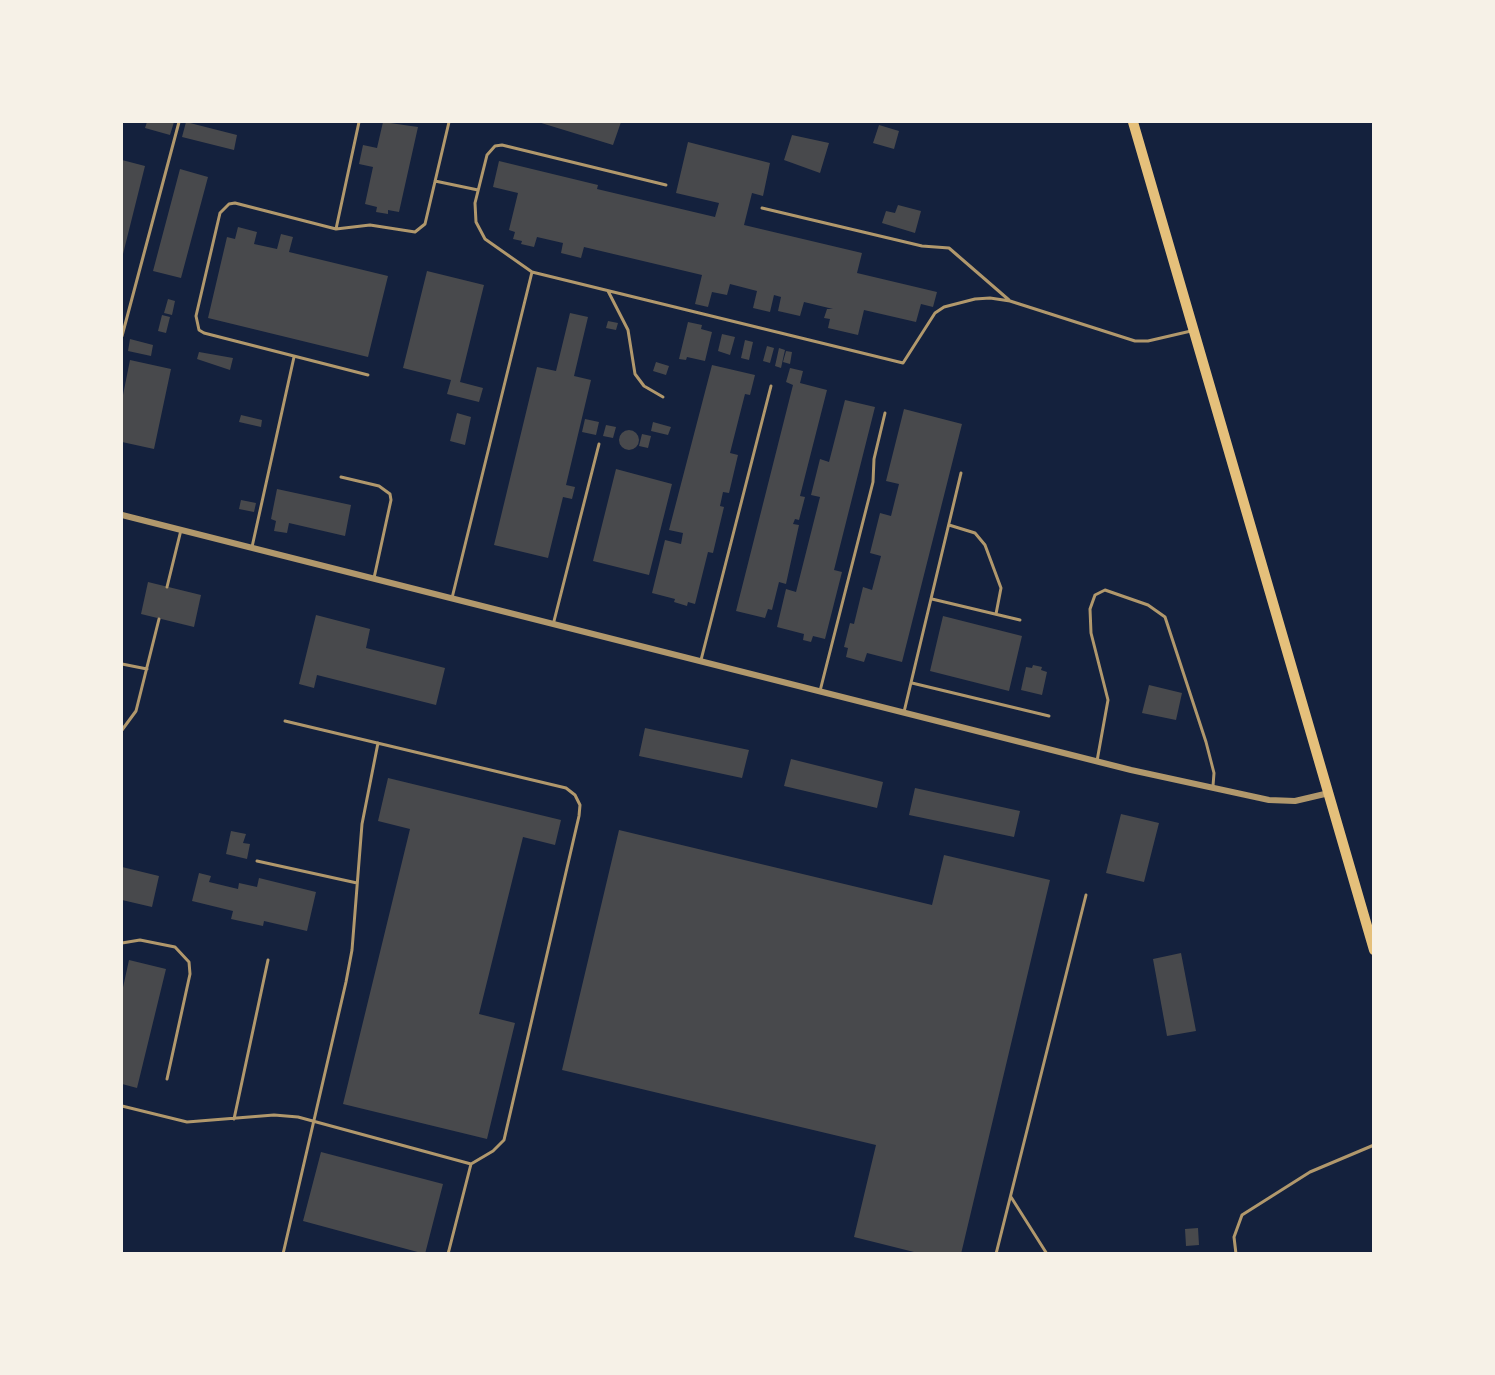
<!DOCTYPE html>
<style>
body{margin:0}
#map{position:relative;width:1495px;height:1375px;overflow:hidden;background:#14213d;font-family:"Fira Sans",sans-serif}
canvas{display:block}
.frame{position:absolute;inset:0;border:123px solid #f6f1e7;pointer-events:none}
</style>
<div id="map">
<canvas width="1495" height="1375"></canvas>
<div class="frame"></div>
</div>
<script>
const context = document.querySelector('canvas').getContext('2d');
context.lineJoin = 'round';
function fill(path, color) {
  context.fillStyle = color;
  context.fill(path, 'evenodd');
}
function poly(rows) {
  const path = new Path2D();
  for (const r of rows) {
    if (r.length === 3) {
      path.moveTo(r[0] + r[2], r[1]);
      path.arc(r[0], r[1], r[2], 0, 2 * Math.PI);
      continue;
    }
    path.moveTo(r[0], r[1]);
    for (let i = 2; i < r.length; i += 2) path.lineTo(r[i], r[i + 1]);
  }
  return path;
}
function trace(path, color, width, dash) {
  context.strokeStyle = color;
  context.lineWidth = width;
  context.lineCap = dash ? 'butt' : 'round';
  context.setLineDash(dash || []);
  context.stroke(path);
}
const building = poly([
 [147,122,174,122,170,135,145,128],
 [186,122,237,135,234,150,182,137],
 [383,122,418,127,399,212,388,210,388,214,376,212,377,207,365,204,373,167,359,164,363,145,377,148],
 [538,122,621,122,613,145],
 [879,125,899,131,894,149,873,143],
 [792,135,829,143,820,173,784,160],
 [688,142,770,163,763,196,752,193,744,225,862,253,857,273,937,292,933,307,921,304,916,322,864,310,858,335,828,328,830,319,824,318,827,309,833,309,804,302,800,316,778,311,781,297,774,295,770,312,753,308,757,291,730,284,727,295,712,292,708,307,695,304,702,275,584,247,581,258,561,253,563,243,537,237,534,247,521,244,522,241,513,239,515,232,509,230,518,193,493,187,499,161,598,185,597,189,715,217,719,203,676,193],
 [122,160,145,166,122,258],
 [180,169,208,177,181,278,153,271],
 [898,205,921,211,915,233,882,223,886,211,895,213],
 [238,227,257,232,254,244,277,249,281,234,293,237,289,252,388,276,368,357,208,318,227,237,235,239],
 [427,271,484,285,460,382,483,388,479,402,447,394,451,380,403,368],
 [168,299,175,301,172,315,164,313],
 [570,313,588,317,574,376,591,380,566,485,575,487,572,499,563,497,548,558,494,545,537,367,556,371],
 [162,315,170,317,166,333,158,331],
 [608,321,618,323,616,330,606,328],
 [688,322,702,325,701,329,712,332,705,361,687,357,686,360,679,359],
 [722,334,735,337,730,355,718,351],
 [130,339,153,345,151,356,128,351],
 [745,340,753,342,749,360,741,358],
 [767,346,774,348,770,363,763,361],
 [779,348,785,350,781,368,775,366],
 [786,351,792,352,790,364,783,362],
 [199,352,233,358,230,370,197,359],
 [130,360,171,369,154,449,122,442,122,400],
 [656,362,669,366,666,375,653,371],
 [712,365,755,375,750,395,745,394,730,453,738,455,729,493,723,492,720,506,724,507,713,553,708,552,695,604,688,602,687,606,674,602,675,599,652,593,665,540,681,544,683,533,669,530],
 [790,368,803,371,800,383,827,390,800,496,805,497,799,520,795,519,793,524,799,525,786,584,779,582,772,610,768,609,765,618,736,611,793,385,786,382],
 [845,400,875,407,834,570,842,572,825,639,813,636,811,642,803,640,804,634,777,627,786,589,796,592,820,497,811,495,820,459,829,462],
 [904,409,962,424,902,662,867,653,864,662,846,657,848,648,844,647,850,623,854,624,863,587,872,590,881,556,870,553,880,513,891,516,899,484,886,481],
 [457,413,471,417,465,445,450,441],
 [241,415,262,420,261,427,239,422],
 [585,419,599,422,596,435,582,432],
 [653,422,671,427,668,435,651,431],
 [606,425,616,427,613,438,603,436],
 [629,440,10],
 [642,434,651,436,648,448,639,446],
 [616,469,672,484,649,575,593,561],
 [277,489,351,505,345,536,289,523,287,533,274,531,276,521,271,519],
 [241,500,256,503,254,512,239,509],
 [148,582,201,595,194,627,141,614],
 [316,615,370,629,366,648,445,668,436,705,317,675,314,688,299,684],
 [943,616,1022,636,1009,691,930,671],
 [1033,665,1042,667,1041,670,1047,672,1042,695,1021,690,1026,667,1032,668],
 [1149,685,1182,693,1176,720,1142,713],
 [645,728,749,750,742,778,639,756],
 [791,759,883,782,877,808,784,786],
 [388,778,561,820,555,845,523,837,479,1014,515,1023,487,1139,343,1104,410,829,378,821],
 [915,788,1020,811,1014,837,909,815],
 [1121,814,1159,823,1144,882,1106,873],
 [619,830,932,905,944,855,1050,880,961,1254,922,1254,854,1237,876,1145,562,1070],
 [231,831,246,834,243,843,250,844,247,859,226,854],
 [122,867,159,876,152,907,122,900],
 [199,873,211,876,209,882,238,889,239,883,257,887,259,878,316,892,307,931,264,921,263,926,231,919,233,911,192,901],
 [1181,953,1196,1031,1167,1036,1153,959],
 [129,960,166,969,137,1088,122,1084,122,992],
 [321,1152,443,1184,425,1254,303,1221],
 [1198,1228,1199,1245,1186,1246,1185,1229]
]);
const service = poly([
 [435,181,478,190],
 [666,185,502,145,495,146,487,155,475,203,476,222,485,239,532,272,903,363,935,313,944,307,975,299,990,298,1010,301,1135,341,1148,341,1191,331],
 [762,208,922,246,949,248,1009,300],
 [336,229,359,122],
 [608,291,628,330,635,374,644,386,663,397],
 [122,336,179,122],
 [368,375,204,333,199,330,196,316,220,213,229,204,235,203,336,229,370,225,415,232,425,224,449,122],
 [341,477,379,486,390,494,391,500,374,578],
 [949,525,975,533,985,545,1001,588,996,614],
 [252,547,294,357],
 [167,587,181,530],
 [452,598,532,272],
 [932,599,1020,620],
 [553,625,599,444],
 [701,660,771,386],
 [122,664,147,669],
 [912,683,1049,716],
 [820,691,873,482,874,459,885,413],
 [904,712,961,473],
 [285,721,566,788,575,795,580,805,579,816,504,1140,493,1151,471,1164],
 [122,730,136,711,159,619],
 [1097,761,1108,700,1091,633,1090,609,1095,595,1105,590,1148,605,1165,617,1206,742,1214,773,1213,786],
 [257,861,357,883],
 [122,943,140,940,175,947,189,962,190,974,167,1079],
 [122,1106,187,1122,274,1115,298,1117,471,1164,448,1254],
 [234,1119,268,960],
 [1011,1197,1047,1254],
 [283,1254,346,982,352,950,362,824,378,743],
 [996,1254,1086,895],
 [1236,1254,1234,1237,1242,1215,1310,1172,1374,1145]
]);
const minor = poly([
 [122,515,1131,770,1269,800,1295,801,1329,793]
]);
const trunk = poly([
 [1133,122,1374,950]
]);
fill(building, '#48494c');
trace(service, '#b1986c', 3);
trace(minor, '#b1986c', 6);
trace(trunk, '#e5c07b', 10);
</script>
